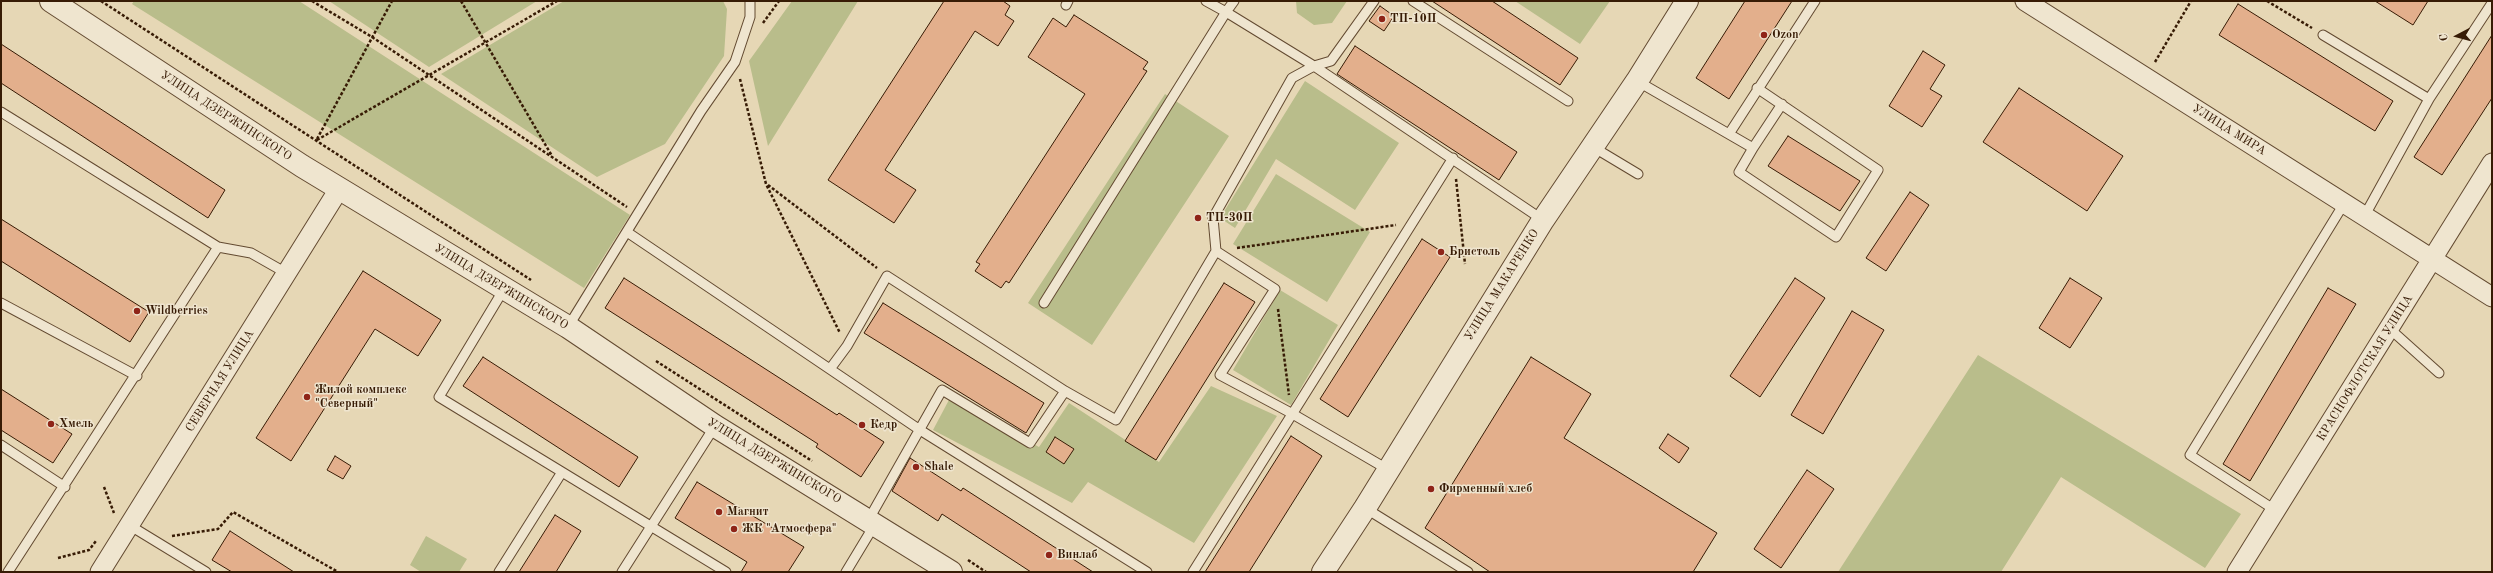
<!DOCTYPE html>
<meta charset="utf-8">
<style>
body{margin:0}
#map{position:relative;width:2493px;height:573px;overflow:hidden;background:#e6d7b5;font-family:"Old Standard TT",serif}
canvas{display:block}
.frame{position:absolute;inset:0;border:2px solid #371b05;pointer-events:none}
.north{position:absolute;left:2437px;top:16px;width:40px;height:40px;-webkit-text-stroke:3px #efe5cf;paint-order:stroke;rotate:264deg;font-size:11px;font-weight:700;line-height:16px;text-align:center;color:#371b05}
.north::after{content:'';display:block;margin:auto;width:14px;height:18px;background:#371b05;clip-path:polygon(50% 0,100% 100%,50% 72%,0 100%)}
</style>
<div id="map">
<canvas width="2493" height="573"></canvas>
<div class="frame"></div>
<div class="north">С</div>
</div>
<script>
const context = document.querySelector('canvas').getContext('2d');
context.lineJoin = 'round';
function fill(path, color) {
  context.fillStyle = color;
  context.fill(path, 'evenodd');
}
function poly(rows) {
  const path = new Path2D();
  for (const r of rows) {
    path.moveTo(r[0], r[1]);
    for (let i = 2; i < r.length; i += 2) path.lineTo(r[i], r[i + 1]);
  }
  return path;
}
function trace(path, color, width, dash) {
  context.strokeStyle = color;
  context.lineWidth = width;
  context.lineCap = dash ? 'butt' : 'round';
  context.setLineDash(dash || []);
  context.stroke(path);
}
function write(font, color, halo, rows, align = 'center') {
  context.font = font + ' "Old Standard TT",serif';
  context.lineWidth = 3;
  context.setLineDash([]);
  context.textBaseline = 'middle';
  context.strokeStyle = halo;
  context.fillStyle = color;
  for (const [text, x, y, turn = 0] of rows) {
    context.save();
    context.translate(x, y);
    context.rotate((+turn || 0) * Math.PI / 180);
    context.textAlign = isNaN(turn) ? turn : align;
    if (halo) context.strokeText(text, 0, 0);
    context.fillText(text, 0, 0);
    context.restore();
  }
}
const green = poly([
 [134,1,299,1,630,215,584,288,132,4],
 [329,1,537,1,429,67],
 [564,1,723,1,727,9,724,56,665,144,597,177,441,74],
 [792,1,858,1,768,146,749,61],
 [1296,1,1347,1,1332,23,1314,25,1297,13],
 [1515,1,1610,1,1580,44],
 [1305,81,1399,143,1355,210,1276,159,1235,228,1220,218],
 [1165,94,1229,136,1092,345,1028,303],
 [1276,174,1370,232,1327,302,1233,244],
 [1280,290,1338,325,1291,405,1233,370],
 [1978,355,2241,514,2205,568,2061,477,2001,572,1838,572],
 [1211,386,1277,416,1194,543,1088,482,1072,503,933,430,950,398,1039,447,1069,403,1159,462],
 [426,536,467,559,459,572,421,572,410,565]
]);
const building = poly([
 [944,1,1003,1,1010,6,1005,15,1014,21,998,46,975,31,885,170,916,190,894,223,828,180,944,1],
 [1432,1,1492,1,1578,58,1560,85,1432,1],
 [1745,1,1792,1,1729,99,1696,78,1745,1],
 [2375,1,2428,1,2413,25,2375,1],
 [2238,4,2393,101,2375,131,2219,35,2238,4],
 [1380,6,1394,16,1384,31,1369,21,1380,6],
 [1074,15,1148,62,1143,69,1147,71,1009,283,1006,281,1001,288,975,271,980,264,976,262,1085,94,1028,57,1053,18,1066,27,1074,15],
 [2492,35,2492,98,2442,175,2414,157,2492,35],
 [1,44,225,190,208,218,1,83,1,44],
 [1355,46,1517,152,1499,180,1337,74,1355,46],
 [1923,51,1945,65,1930,89,1942,96,1922,127,1889,106,1923,51],
 [2019,88,2123,156,2087,211,1983,142,2019,88],
 [1788,136,1860,181,1840,211,1768,166,1788,136],
 [1910,192,1929,205,1886,271,1866,258,1910,192],
 [1,219,149,312,130,342,1,261,1,219],
 [1422,239,1450,257,1348,417,1320,399,1422,239],
 [363,271,441,320,418,356,375,329,291,461,256,438,363,271],
 [624,278,837,415,839,413,884,442,861,477,816,447,818,444,605,308,624,278],
 [1795,278,1825,298,1760,397,1730,376,1795,278],
 [2070,278,2102,298,2070,348,2039,328,2070,278],
 [1224,283,1255,302,1156,460,1125,441,1224,283],
 [2328,288,2356,304,2250,481,2223,464,2328,288],
 [883,303,1044,403,1026,433,864,333,883,303],
 [1852,311,1884,330,1823,434,1791,415,1852,311],
 [483,357,638,457,619,487,463,386,483,357],
 [1531,357,1591,394,1564,438,1717,533,1693,572,1490,572,1425,528,1531,357],
 [1,389,72,434,53,463,1,430,1,389],
 [1668,434,1689,448,1679,463,1659,448,1668,434],
 [1291,436,1322,456,1249,572,1205,572,1291,436],
 [1055,437,1074,449,1064,464,1046,452,1055,437],
 [335,456,351,466,343,479,327,470,335,456],
 [910,458,961,491,963,488,1093,572,1031,572,942,514,938,521,892,491,910,458],
 [1807,470,1834,489,1781,568,1754,549,1807,470],
 [697,482,804,547,788,572,741,572,747,562,675,518,697,482],
 [555,515,581,531,556,572,519,572,555,515],
 [230,531,294,572,232,572,212,560,230,531]
]);
const path = poly([
 [101,1,531,280],
 [312,1,372,37,627,207],
 [461,1,552,156],
 [2267,1,2312,28],
 [763,23,779,1],
 [2155,62,2191,1],
 [740,79,766,184,840,333],
 [317,139,392,1],
 [317,140,557,1],
 [1456,179,1465,264],
 [768,185,877,268],
 [1237,248,1396,225],
 [1278,309,1289,395],
 [656,361,812,461],
 [104,487,114,513],
 [172,536,218,529,233,512,338,572],
 [58,558,89,550,96,541],
 [968,560,986,572]
]);
const service = poly([
 [1234,1,1226,12,1314,66,1543,220],
 [1413,1,1568,101],
 [1066,5,1068,1],
 [2323,35,2429,99],
 [1637,81,1753,148,1739,172,1836,237,1878,170,1757,88],
 [1,112,218,247,251,253,288,274],
 [1729,134,1815,1],
 [1593,147,1638,174],
 [1753,148,1782,104],
 [2365,215,2429,99,2492,3],
 [627,232,920,430,1147,572],
 [1216,251,1275,289,1220,375,1291,413,1387,469],
 [504,289,439,397,726,572],
 [1,303,137,376],
 [1044,303,1226,12,1206,1],
 [568,327,701,111,735,62,750,17,750,1],
 [2390,329,2439,373],
 [830,369,847,346,887,276,1065,391,1030,443,942,390,869,519],
 [1065,391,1116,420,1216,251,1213,218,1292,78,1314,66,1331,61,1374,1],
 [1,445,65,487],
 [1365,508,1468,572],
 [2275,510,2190,455,2345,202],
 [129,525,206,572],
 [8,572,218,247],
 [499,572,562,472],
 [622,572,715,426],
 [846,572,875,524],
 [1193,572,1453,158]
]);
const minor = poly([
 [2025,1,2492,297],
 [100,572,339,189],
 [2237,572,2492,163]
]);
const tertiary = poly([
 [51,1,302,166,568,327,715,426,951,572],
 [1323,572,1365,508,1543,220,1637,81,1687,1]
]);
const markers = [
 [1382,19,4,"#8f2418"],
 [1764,35,4,"#8f2418"],
 [1198,218,4,"#8f2418"],
 [1441,252,4,"#8f2418"],
 [137,311,4,"#8f2418"],
 [307,397,4,"#8f2418"],
 [51,424,4,"#8f2418"],
 [862,425,4,"#8f2418"],
 [916,467,4,"#8f2418"],
 [1431,489,4,"#8f2418"],
 [719,512,4,"#8f2418"],
 [734,529,4,"#8f2418"],
 [1049,555,4,"#8f2418"]
];
const poiNames = [
 ["ТП-10П",1390,19],
 ["Ozon",1772,35],
 ["ТП-30П",1206,218],
 ["Бристоль",1449,252],
 ["Wildberries",145,311],
 ["Жилой комплекс",315,390],
 ["\"Северный\"",315,404],
 ["Хмель",59,424],
 ["Кедр",870,425],
 ["Shale",924,467],
 ["Фирменный хлеб",1439,489],
 ["Магнит",727,512],
 ["ЖК \"Атмосфера\"",742,529],
 ["Винлаб",1057,555]
];
const streetNames = [
 ["УЛИЦА ДЗЕРЖИНСКОГО",226,116,33],
 ["УЛИЦА МИРА",2229,130,32],
 ["УЛИЦА МАКАРЕНКО",1502,285,-58],
 ["УЛИЦА ДЗЕРЖИНСКОГО",501,287,31],
 ["КРАСНОФЛОТСКАЯ УЛИЦА",2365,368,-58],
 ["СЕВЕРНАЯ УЛИЦА",220,381,-58],
 ["УЛИЦА ДЗЕРЖИНСКОГО",774,461,31]
];
fill(green, '#b9bd8b');
fill(building, '#e3af8c');
trace(building, '#371b05', 1);
trace(service, '#634a31', 11);
trace(minor, '#634a31', 21);
trace(tertiary, '#634a31', 24);
trace(path, '#371b05', 2.5, [3, 2]);
trace(service, '#efe5cf', 9);
trace(minor, '#efe5cf', 19);
trace(tertiary, '#efe5cf', 22);
for (const [x, y, r, color] of markers) {
  const dot = new Path2D();
  dot.arc(x, y, r, 0, 2 * Math.PI);
  context.fillStyle = color;
  context.fill(dot);
  trace(dot, '#efe5cf', 1.5);
}
write('bold 12px', '#371b05', '#efe5cf', poiNames, 'left');
write('12px', '#371b05', '#efe5cf', streetNames);
</script>
